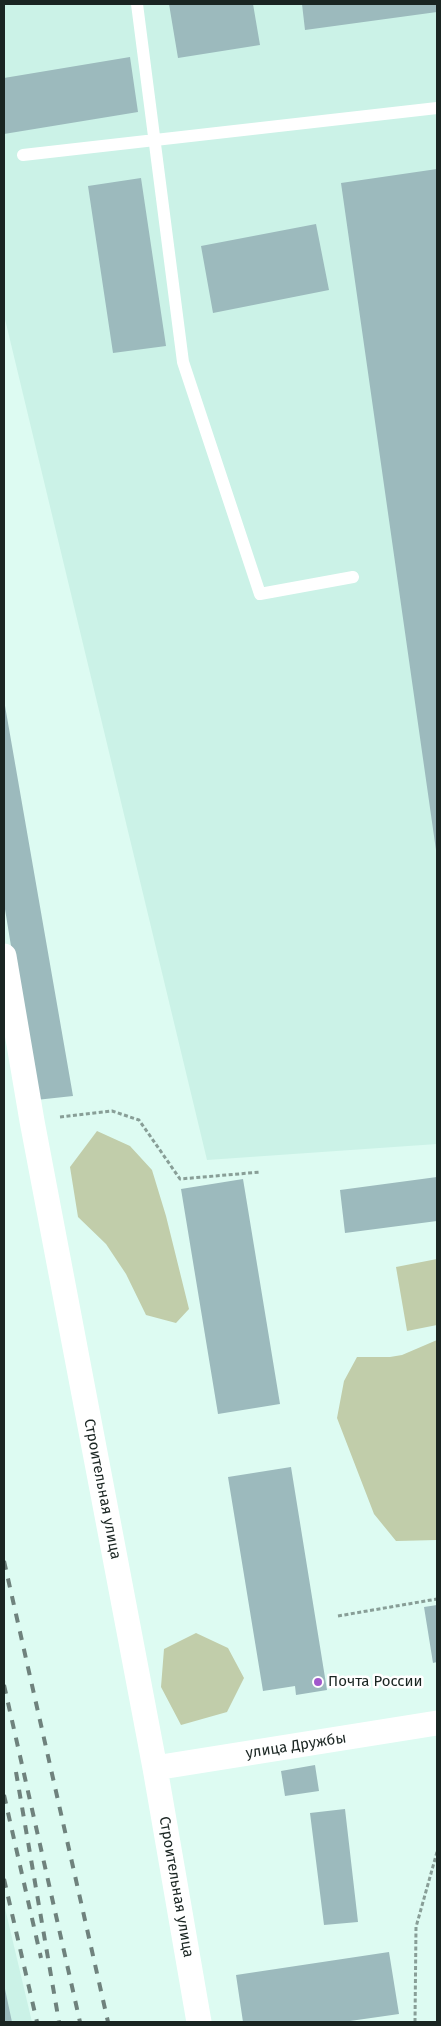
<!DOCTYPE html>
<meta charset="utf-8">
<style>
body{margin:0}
#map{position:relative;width:441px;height:2026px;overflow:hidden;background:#ddfbf2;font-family:"Fira Sans",sans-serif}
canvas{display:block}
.frame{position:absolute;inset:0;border:5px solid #1a2522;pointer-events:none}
</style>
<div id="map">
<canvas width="441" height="2026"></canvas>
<div class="frame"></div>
</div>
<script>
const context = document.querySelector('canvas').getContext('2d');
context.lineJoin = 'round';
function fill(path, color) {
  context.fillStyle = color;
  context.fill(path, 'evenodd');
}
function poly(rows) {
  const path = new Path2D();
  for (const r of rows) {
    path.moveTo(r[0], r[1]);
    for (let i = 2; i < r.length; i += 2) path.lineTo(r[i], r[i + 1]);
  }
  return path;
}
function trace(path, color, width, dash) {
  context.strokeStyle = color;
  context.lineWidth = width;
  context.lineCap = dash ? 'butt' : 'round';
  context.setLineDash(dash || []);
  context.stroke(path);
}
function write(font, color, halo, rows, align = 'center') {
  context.font = font + ' "Fira Sans",sans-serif';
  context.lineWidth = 5;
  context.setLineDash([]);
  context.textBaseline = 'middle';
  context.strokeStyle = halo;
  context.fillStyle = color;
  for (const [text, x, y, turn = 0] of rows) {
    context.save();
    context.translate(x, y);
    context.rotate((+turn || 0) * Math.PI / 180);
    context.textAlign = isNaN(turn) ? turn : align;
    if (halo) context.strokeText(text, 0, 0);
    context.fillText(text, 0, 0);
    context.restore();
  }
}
const built = poly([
 [4,4,437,4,437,1144,207,1160,4,315],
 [4,1904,32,2022,4,2022]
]);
const green = poly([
 [97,1131,130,1146,152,1170,166,1216,189,1309,176,1323,146,1315,126,1274,106,1244,78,1217,70,1167],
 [437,1259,437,1325,407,1331,396,1267],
 [437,1340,437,1540,396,1541,374,1514,337,1418,344,1381,357,1357,390,1357,402,1355],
 [196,1633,228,1648,244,1678,227,1712,181,1725,161,1687,164,1649]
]);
const building = poly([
 [169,4,253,4,260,45,178,58],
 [302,4,437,4,437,12,305,30],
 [130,57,138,112,4,134,4,78],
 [437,169,437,850,436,850,341,183],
 [141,178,166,346,113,353,88,186],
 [316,224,329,290,213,313,201,246],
 [4,700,73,1096,36,1100,4,903],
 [437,1177,437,1221,345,1233,340,1190],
 [243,1179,280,1404,218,1414,181,1189],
 [291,1467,327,1690,296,1695,295,1686,263,1691,228,1477],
 [437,1605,437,1662,433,1663,424,1607],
 [315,1765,319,1791,285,1796,281,1771],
 [345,1809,358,1922,324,1925,310,1813],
 [389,1952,399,2014,343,2022,243,2022,236,1975],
 [4,1989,5,1989,12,2022,4,2022]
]);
const path = poly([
 [60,1117,112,1111,139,1120,180,1179,261,1172],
 [338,1616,437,1599],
 [415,2022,416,1927,437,1852]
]);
const service = poly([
 [137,4,183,362,260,594,353,577],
 [23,155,437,108]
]);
const minor = poly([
 [4,956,32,1121,155,1768,199,2022],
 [155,1768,437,1723]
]);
const rail = poly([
 [4,1561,108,2022],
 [4,1685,80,2022],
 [16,1772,59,2022],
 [4,1795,41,1958],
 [4,1879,37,2022]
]);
const markers = [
 [318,1682,5,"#a158cc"]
];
const streetNames = [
 ["Строительная улица",102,1489,79],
 ["улица Дружбы",296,1746,-9],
 ["Строительная улица",176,1887,80]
];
const poiNames = [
 ["Почта России",328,1682]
];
fill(built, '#cbf2e7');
fill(green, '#c1cdaa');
fill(building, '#9cbabd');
trace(path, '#889e97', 3, [4, 2.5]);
trace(service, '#fff', 12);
trace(minor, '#fff', 25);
trace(rail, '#6f827d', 4, [9, 9]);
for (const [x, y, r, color] of markers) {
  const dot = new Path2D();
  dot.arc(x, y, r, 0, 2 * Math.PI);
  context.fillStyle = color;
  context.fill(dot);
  trace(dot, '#fff', 2);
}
write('15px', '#1a2522', '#fff', streetNames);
write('15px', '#1a2522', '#fff', poiNames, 'left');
</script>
